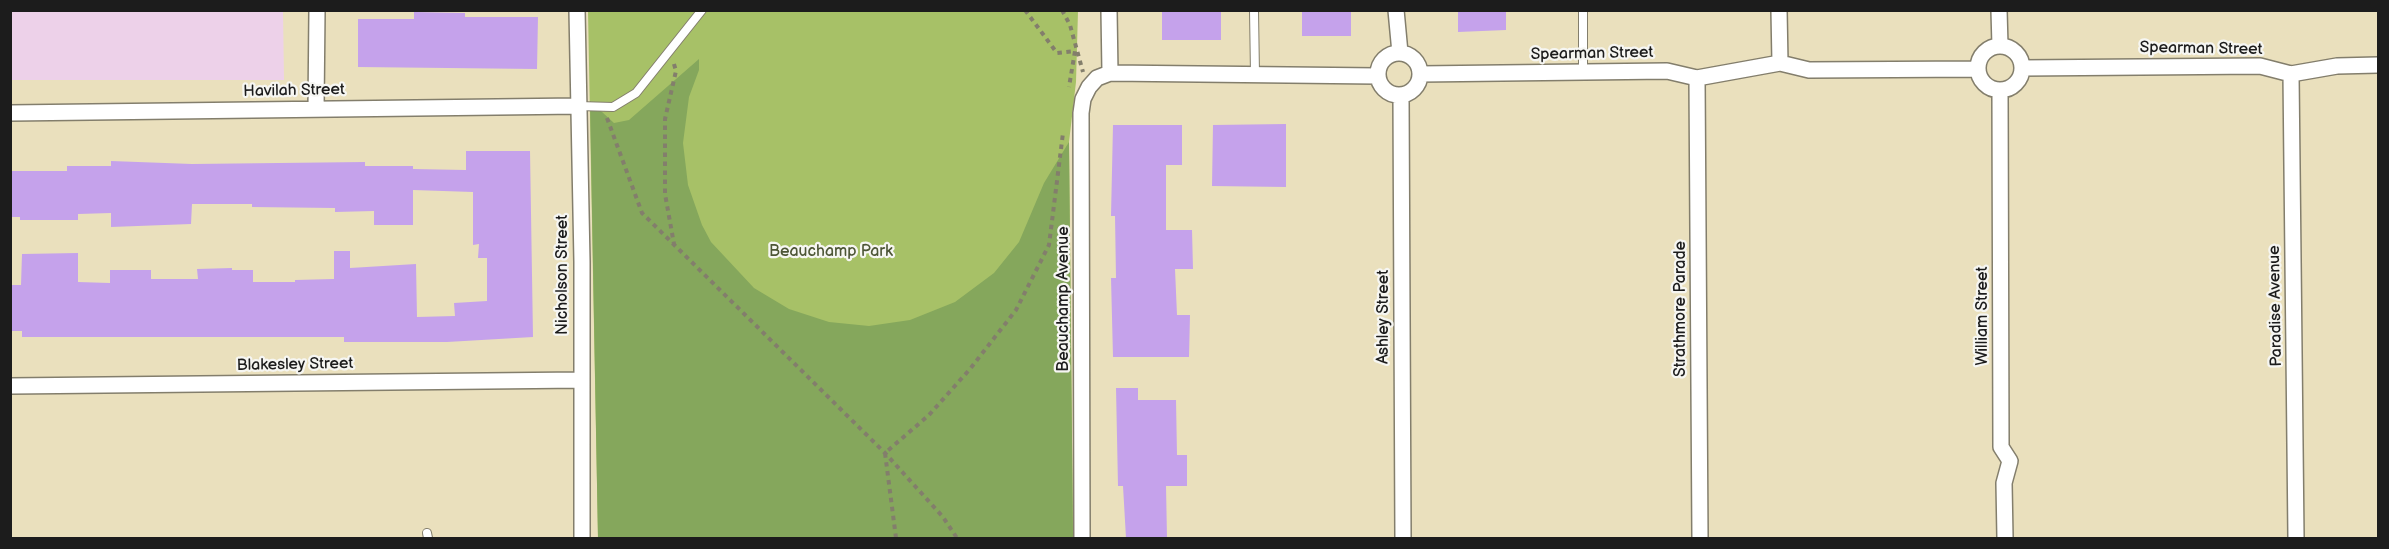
<!DOCTYPE html>
<style>
body{margin:0}
#map{position:relative;width:2389px;height:549px;overflow:hidden;background:#eae0bd;font-family:"Balsamiq Sans",sans-serif}
canvas{display:block}
.frame{position:absolute;inset:0;border:12px solid #1c1c1c;pointer-events:none}
</style>
<div id="map">
<canvas width="2389" height="549"></canvas>
<div class="frame"></div>
</div>
<script>
const context = document.querySelector('canvas').getContext('2d');
context.lineJoin = 'round';
function fill(path, color) {
  context.fillStyle = color;
  context.fill(path, 'evenodd');
}
function poly(rows) {
  const path = new Path2D();
  for (const r of rows) {
    if (r.length === 3) {
      path.moveTo(r[0] + r[2], r[1]);
      path.arc(r[0], r[1], r[2], 0, 2 * Math.PI);
      continue;
    }
    path.moveTo(r[0], r[1]);
    for (let i = 2; i < r.length; i += 2) path.lineTo(r[i], r[i + 1]);
  }
  return path;
}
function trace(path, color, width, dash) {
  context.strokeStyle = color;
  context.lineWidth = width;
  context.lineCap = dash ? 'butt' : 'round';
  context.setLineDash(dash || []);
  context.stroke(path);
}
function write(font, color, halo, rows, align = 'center') {
  context.font = font + ' "Balsamiq Sans",sans-serif';
  context.lineWidth = 4.5;
  context.setLineDash([]);
  context.textBaseline = 'middle';
  context.strokeStyle = halo;
  context.fillStyle = color;
  for (const [text, x, y, turn = 0] of rows) {
    context.save();
    context.translate(x, y);
    context.rotate((+turn || 0) * Math.PI / 180);
    context.textAlign = isNaN(turn) ? turn : align;
    if (halo) context.strokeText(text, 0, 0);
    context.fillText(text, 0, 0);
    context.restore();
  }
}
const built = poly([
 [11,10,283,11,284,80,11,80]
]);
const green = poly([
 [588,11,1078,11,1076,82,1069,142,1073,538,598,538]
]);
const forest = poly([
 [699,59,699,70,689,97,683,143,688,185,702,225,711,242,754,288,789,309,829,322,869,326,910,320,955,302,994,273,1019,242,1044,183,1069,142,1073,538,598,538,590,101,614,123,629,120]
]);
const building = poly([
 [1162,10,1221,10,1221,40,1162,40],
 [1302,10,1351,10,1351,36,1302,36],
 [1458,10,1506,10,1506,30,1458,32],
 [414,12,465,13,465,17,538,17,537,69,358,67,358,19,414,19],
 [1286,124,1286,187,1212,186,1213,125],
 [1113,125,1182,125,1182,165,1166,165,1166,230,1192,230,1193,269,1175,269,1177,315,1190,315,1189,357,1113,357,1111,278,1116,278,1115,216,1111,216],
 [466,151,530,151,533,337,447,342,344,342,344,337,22,337,22,331,10,331,10,285,21,285,22,254,78,253,78,282,110,283,110,270,151,270,151,279,198,279,197,269,232,268,232,270,253,270,253,282,295,282,295,280,334,279,334,251,350,251,350,268,416,264,417,317,455,316,454,303,487,301,487,258,478,258,479,244,473,245,473,192,413,190,413,225,374,225,374,211,335,212,335,208,252,207,252,204,192,204,191,224,111,227,111,213,78,214,78,220,20,220,20,217,10,217,10,171,67,171,67,166,111,166,111,161,192,164,365,162,365,166,413,166,413,169,466,170],
 [1116,388,1138,388,1138,400,1176,400,1177,455,1187,455,1187,486,1166,486,1167,538,1126,538,1123,486,1118,486]
]);
const path = poly([
 [1025,10,1057,53,1075,51,1069,87],
 [1062,10,1070,25,1083,72],
 [674,64,676,71,665,119,665,194,674,244],
 [607,118,642,213,885,453,943,517,957,538],
 [896,538,885,453,929,415,970,369,1016,310,1049,245,1063,133]
]);
const lane = poly([
 [1254,10,1255,75],
 [1583,10,1583,72],
 [578,106,613,107,636,93,702,10],
 [427,533,428,538]
]);
const street = poly([
 [577,10,582,262,582,538],
 [1109,10,1110,73],
 [1396,10,1400,53],
 [1779,10,1780,63],
 [1999,10,2000,46],
 [2000,68,22],
 [1399,74,21],
 [2022,68,2260,66,2291,74,2337,66,2378,65],
 [1420,74,1667,71,1697,78,1780,63,1809,70,1978,69],
 [2291,74,2296,538],
 [1697,78,1700,538],
 [2000,90,2001,447,2010,461,2004,483,2005,538],
 [1401,95,1403,538],
 [316,109,317,10],
 [10,113,578,106],
 [10,386,581,380],
 [1082,538,1081,113,1083,99,1089,87,1097,78,1110,73,1377,76]
]);
const streetNames = [
 ["Spearman Street",2201,49,1],
 ["Spearman Street",1592,54,-1],
 ["Havilah Street",294,91,-1],
 ["Nicholson Street",563,275,-90],
 ["Beauchamp Avenue",1064,299,-90],
 ["Paradise Avenue",2276,306,-91],
 ["Strathmore Parade",1681,309,-90],
 ["William Street",1983,316,-90],
 ["Ashley Street",1384,317,-90],
 ["Blakesley Street",295,365,-1]
];
const parkNames = [
 ["Beauchamp Park",831,252]
];
fill(built, '#edd1e9');
fill(green, '#a7c167');
fill(forest, '#85a75c');
fill(building, '#c5a2eb');
trace(lane, '#837e6c', 10);
trace(street, '#837e6c', 18);
trace(path, '#837e6c', 4, [4.5, 4.5]);
trace(lane, '#fff', 8);
trace(street, '#fff', 15);
write('16px', '#1c1c1c', '#f6f6f2', streetNames);
write('16px', '#4d5636', '#f6f6f2', parkNames);
</script>
